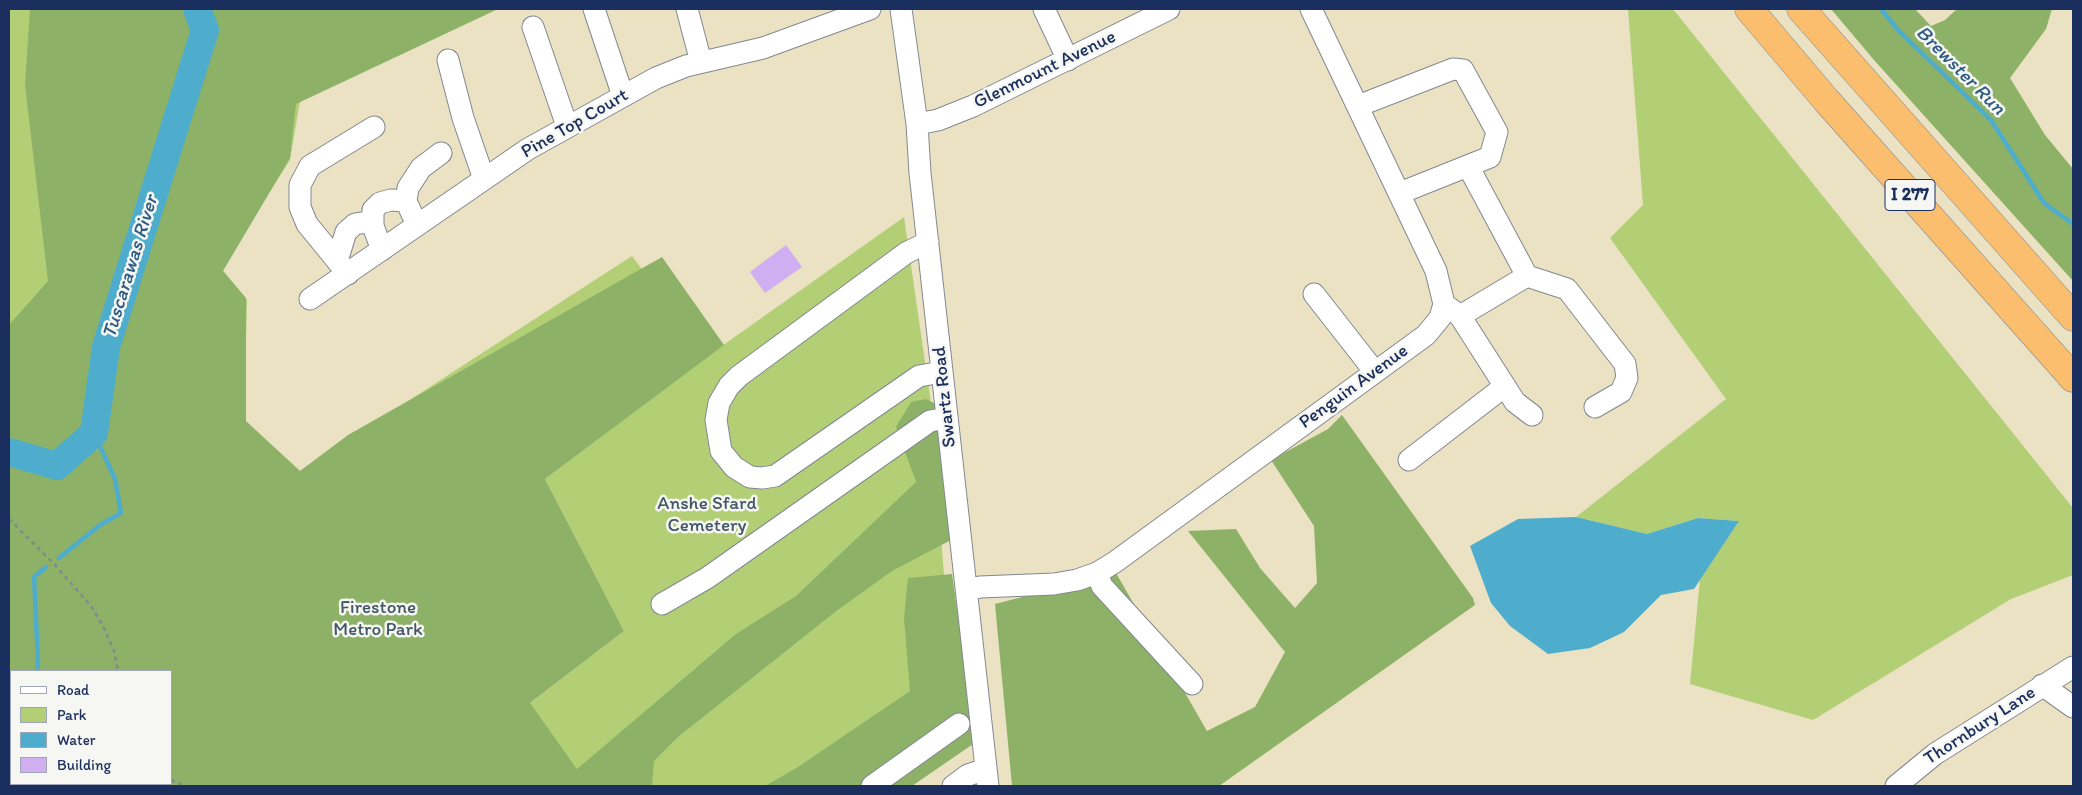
<!DOCTYPE html>
<style>
body{margin:0}
#map{position:relative;width:2082px;height:795px;overflow:hidden;background:#eae2c2;font-family:Itim,sans-serif}
canvas{display:block}
.frame{position:absolute;inset:0;border:10px solid #1b2f5e;pointer-events:none}
.legend{position:absolute;left:10px;top:670px;width:162px;height:115px;box-sizing:border-box;background:#f6f6f2;border:1px solid #9ea6b7;margin:0;padding:6px 9px;list-style:none;font-size:15px;color:#1b2f5e}
.legend li{display:flex;align-items:center;gap:10px;height:25px}
.legend b{width:25px;border:1px solid #9ea6b7}
</style>
<div id="map">
<canvas width="2082" height="795"></canvas>
<div class="frame"></div>
<ul class="legend">
<li><b style="height:6px;background:#fff"></b>Road</li>
<li><b style="height:14px;background:#b2cf76"></b>Park</li>
<li><b style="height:14px;background:#4eadcc"></b>Water</li>
<li><b style="height:14px;background:#d1adf1"></b>Building</li>
</ul>
</div>
<script>
const context = document.querySelector('canvas').getContext('2d');
context.lineJoin = 'round';
function fill(path, color) {
  context.fillStyle = color;
  context.fill(path, 'evenodd');
}
function poly(rows) {
  const path = new Path2D();
  for (const r of rows) {
    path.moveTo(r[0], r[1]);
    for (let i = 2; i < r.length; i += 2) path.lineTo(r[i], r[i + 1]);
  }
  return path;
}
function trace(path, color, width, dash) {
  context.strokeStyle = color;
  context.lineWidth = width;
  context.lineCap = dash ? 'butt' : 'round';
  context.setLineDash(dash || []);
  context.stroke(path);
}
function write(font, color, halo, rows, align = 'center') {
  context.font = font + ' Itim,sans-serif';
  context.lineWidth = 5;
  context.setLineDash([]);
  context.textBaseline = 'middle';
  context.strokeStyle = halo;
  context.fillStyle = color;
  for (const [text, x, y, turn = 0] of rows) {
    context.save();
    context.translate(x, y);
    context.rotate((+turn || 0) * Math.PI / 180);
    context.textAlign = isNaN(turn) ? turn : align;
    if (halo) context.strokeText(text, 0, 0);
    context.fillText(text, 0, 0);
    context.restore();
  }
}
const green = poly([
 [9,9,425,9,300,101,290,160,221,268,247,300,244,421,300,471,632,256,701,348,531,476,521,705,577,769,529,704,624,631,545,479,698,363,904,217,943,486,938,496,953,694,821,786,9,786],
 [11,671,171,671,171,784,11,784],
 [1628,9,1673,9,2073,508,2073,575,2011,599,1813,720,1690,684,1700,579,1739,521,1698,518,1647,534,1576,517,1726,399,1610,238,1643,205]
]);
const forest = poly([
 [30,9,498,9,296,104,290,158,223,271,246,298,246,421,300,471,348,435,662,257,724,345,545,479,624,631,530,703,577,769,736,634,796,596,916,482,896,427,911,402,926,399,938,405,951,540,892,571,835,612,678,737,654,761,652,786,9,786,9,325,48,281,25,85],
 [11,671,171,671,171,784,11,784],
 [1831,9,1915,9,1931,26,1945,20,1957,9,2052,9,2046,29,2010,78,2045,135,2073,169,2073,281,1874,60],
 [1342,415,1473,598,1475,605,1219,786,1012,786,995,604,1116,573,1207,731,1255,707,1285,652,1188,531,1236,529,1260,568,1295,608,1317,583,1314,526,1271,460,1328,429],
 [952,574,976,742,912,786,765,786,798,767,910,691,904,618,908,578]
]);
const water = poly([
 [1576,517,1647,534,1698,518,1739,521,1694,589,1661,595,1624,632,1590,648,1548,654,1510,626,1491,603,1470,546,1518,519]
]);
const stream = poly([
 [1881,9,1898,30,1991,120,2044,203,2073,224],
 [59,558,100,525,121,513,115,479,94,433],
 [37,671,38,662,34,577,46,567],
 [16,786,16,784]
]);
const river = poly([
 [9,452,57,466,94,433,106,347,205,30,197,9]
]);
const building = poly([
 [786,245,802,267,765,293,750,272]
]);
const path = poly([
 [9,519,55,565,91,606,103,626,114,651,118,671],
 [171,780,185,786],
 [89,786,90,784]
]);
const minor = poly([
 [594,9,623,96],
 [687,9,701,62],
 [901,9,917,124,920,173,988,786],
 [1044,9,1068,60],
 [533,27,567,126],
 [448,60,463,118,484,179],
 [1358,106,1453,69,1463,70,1497,132,1490,157,1400,193],
 [917,124,938,120,973,106,1169,9],
 [1468,166,1527,276,1567,289,1625,364,1627,378,1621,392,1595,407],
 [417,225,406,201,408,188,421,168,441,153],
 [928,242,906,253,739,376,729,386,719,403,716,420,721,451,734,467,750,477,762,478,775,476,919,376,942,372],
 [382,250,373,226,373,210,380,203,391,200,406,201],
 [337,261,346,232,355,224,373,221],
 [348,274,307,224,300,207,300,185,310,166,374,127],
 [1314,294,1375,372],
 [310,299,528,149,656,78,686,66,763,48,870,9],
 [1448,307,1460,316,1527,276],
 [1460,316,1515,402,1532,415],
 [1409,460,1505,386],
 [1097,573,1102,586,1192,684],
 [967,590,980,587,1054,584,1077,580,1097,573,1115,562,1426,335,1440,318,1444,304,1436,271,1311,9],
 [662,604,707,578,930,421,947,418],
 [2042,685,2073,707],
 [872,786,959,724],
 [953,786,968,775,986,769],
 [1896,786,1935,754,2073,667]
]);
const highway = poly([
 [1749,9,1826,100,2073,378],
 [1801,9,2073,317]
]);
const shields = [
 [1910,195,50]
];
const shieldNames = [
 ["I 277",1910,195]
];
const streetNames = [
 ["Glenmount Avenue",1045,70,-26],
 ["Pine Top Court",575,124,-30],
 ["Penguin Avenue",1354,387,-36],
 ["Swartz Road",945,397,-96],
 ["Thornbury Lane",1980,726,-33]
];
const parkNames = [
 ["Anshe Sfard",707,504],
 ["Cemetery",707,526],
 ["Firestone",378,608],
 ["Metro Park",378,630]
];
const waterNames = [
 ["Brewster Run",1960,71,45],
 ["Tuscarawas River",131,267,-73]
];
fill(green, '#b2cf76');
fill(forest, '#8db267');
fill(water, '#4eadcc');
trace(stream, '#4eadcc', 4.5);
trace(river, '#4eadcc', 28);
fill(building, '#d1adf1');
trace(minor, '#828890', 23);
trace(highway, '#828890', 29);
trace(path, '#828890', 2.5, [4, 4]);
trace(minor, '#fff', 21);
trace(highway, '#fbbe6e', 28);
for (const [x, y, w] of shields) {
  const box = new Path2D();
  box.roundRect(x - w / 2, y - 15.5, w, 31, 4);
  context.fillStyle = '#f6f6f2';
  context.fill(box);
  trace(box, '#1b2f5e', 1);
}
write('bold 18px', '#1b2f5e', null, shieldNames);
write('19px', '#1b2f5e', '#f6f6f2', streetNames);
write('19px', '#415764', '#f6f6f2', parkNames);
write('italic 20px', '#2d5b84', '#f6f6f2', waterNames);
</script>
